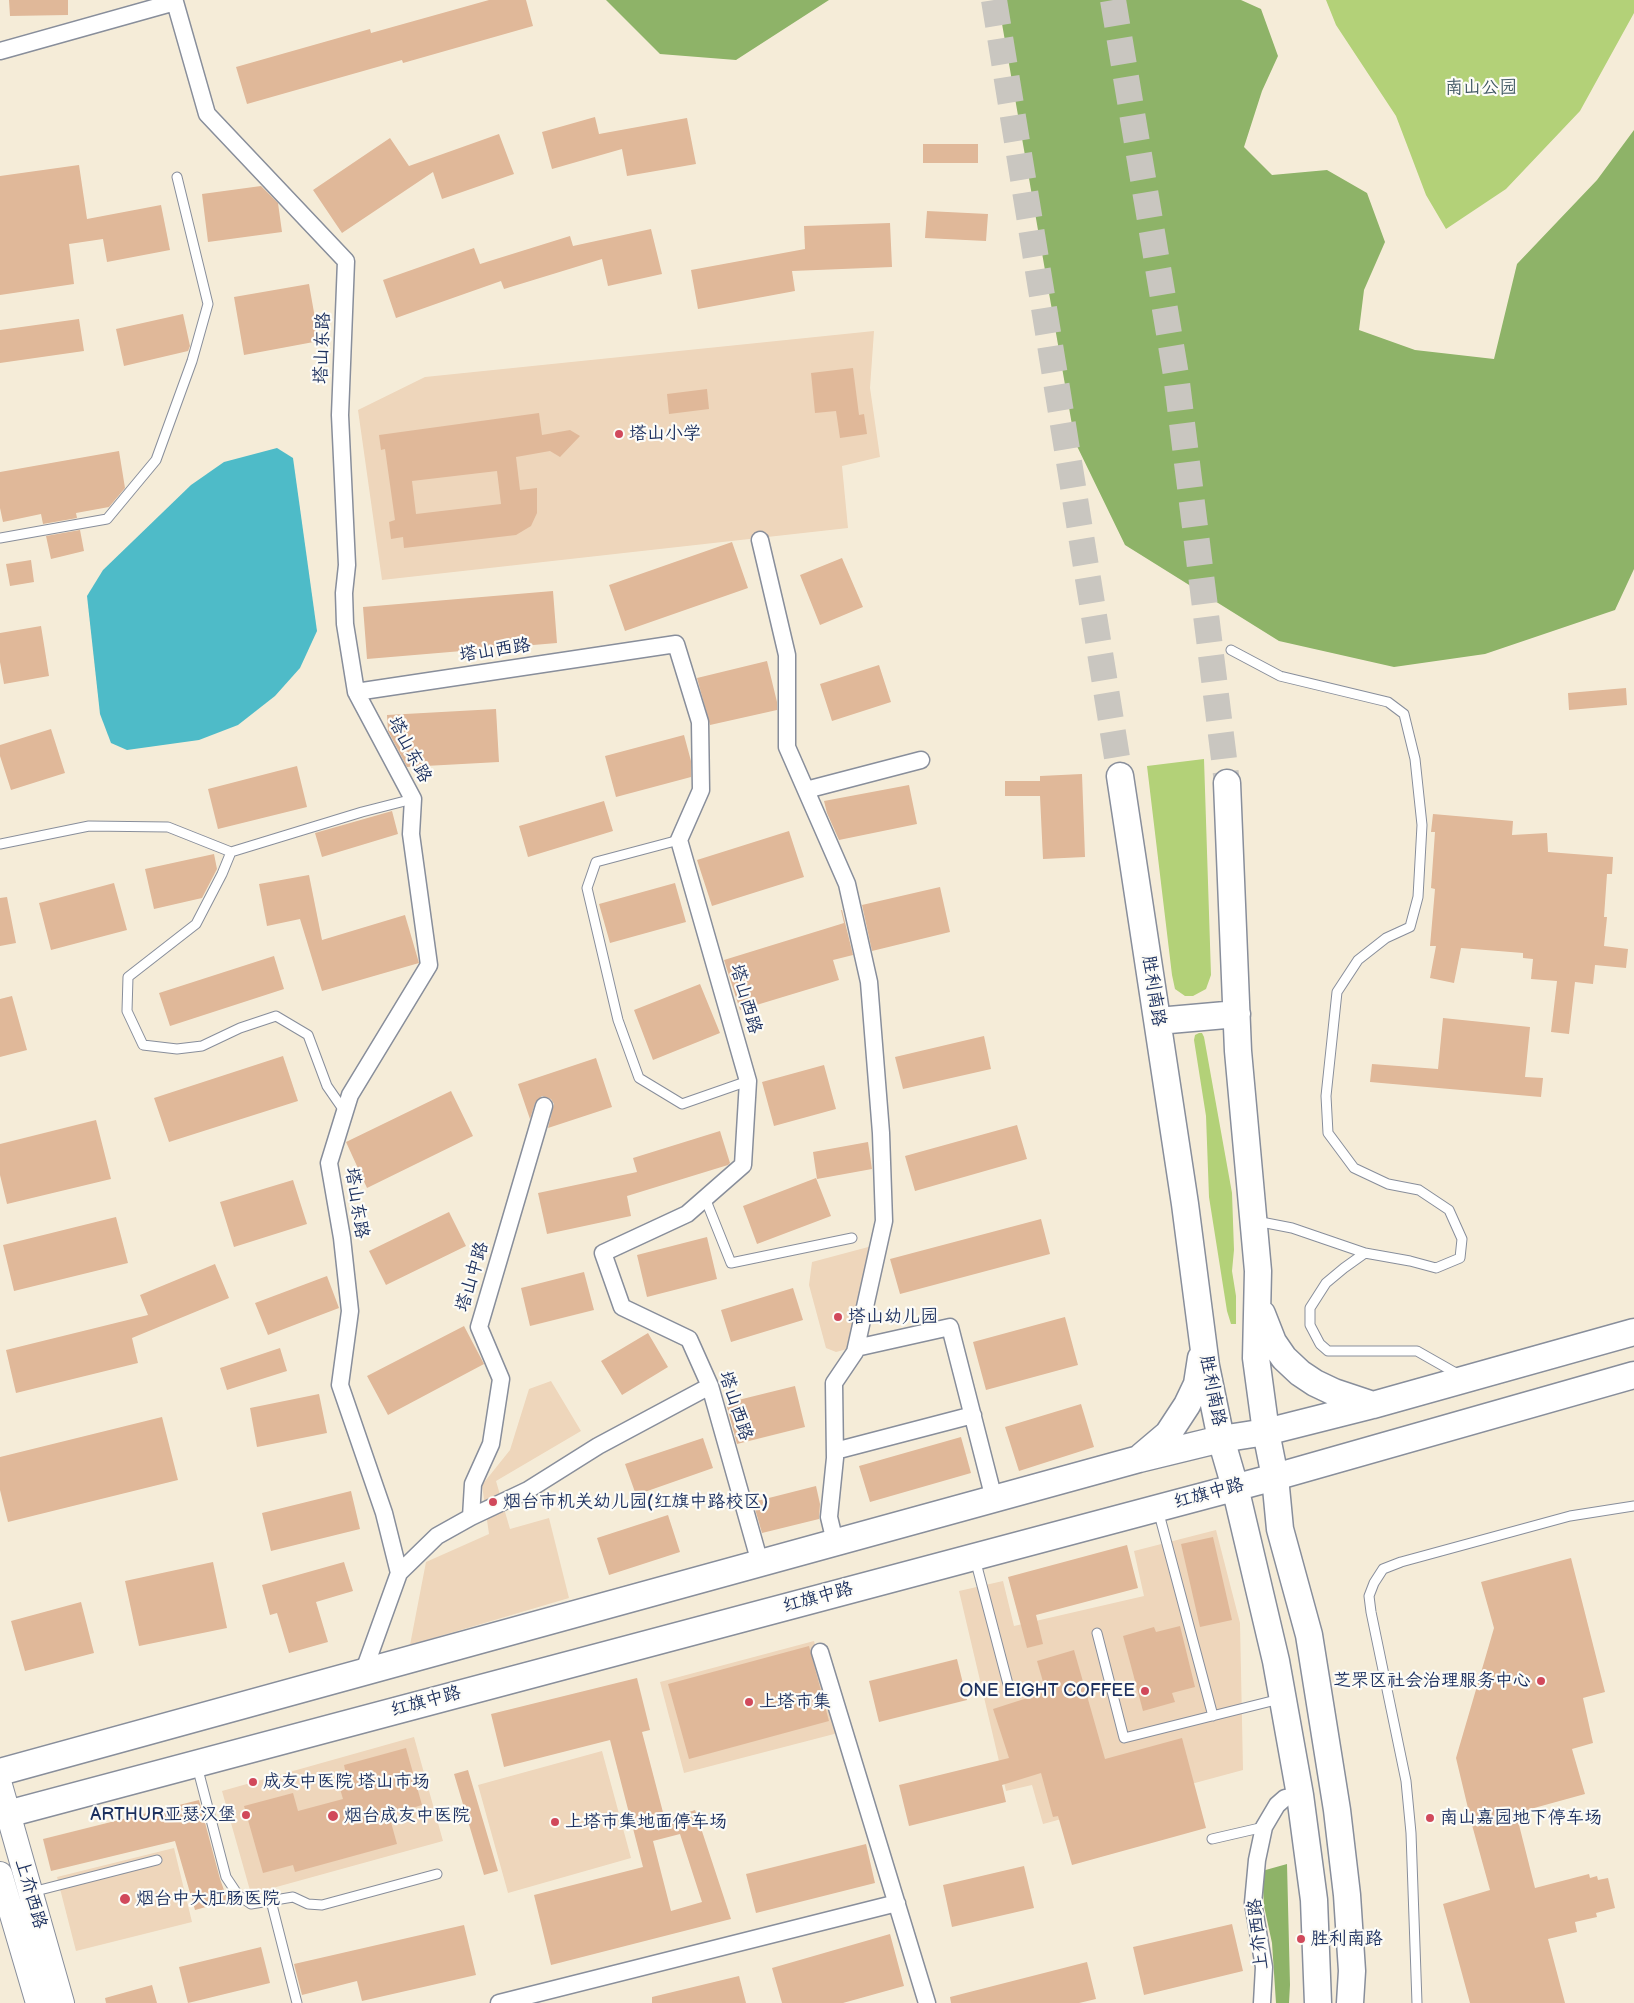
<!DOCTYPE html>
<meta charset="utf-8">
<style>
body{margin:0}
canvas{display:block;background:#f5ecd8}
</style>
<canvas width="1634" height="2003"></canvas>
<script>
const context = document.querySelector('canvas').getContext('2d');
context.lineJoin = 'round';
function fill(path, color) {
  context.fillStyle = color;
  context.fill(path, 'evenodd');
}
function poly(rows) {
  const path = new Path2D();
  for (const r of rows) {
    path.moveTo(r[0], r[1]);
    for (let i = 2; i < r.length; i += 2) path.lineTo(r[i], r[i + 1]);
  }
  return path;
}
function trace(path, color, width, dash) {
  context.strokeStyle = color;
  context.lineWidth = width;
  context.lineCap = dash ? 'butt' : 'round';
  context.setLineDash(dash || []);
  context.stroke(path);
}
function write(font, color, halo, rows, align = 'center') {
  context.font = font + ' "Balsamiq Sans","LXGW WenKai TC",sans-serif';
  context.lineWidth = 4.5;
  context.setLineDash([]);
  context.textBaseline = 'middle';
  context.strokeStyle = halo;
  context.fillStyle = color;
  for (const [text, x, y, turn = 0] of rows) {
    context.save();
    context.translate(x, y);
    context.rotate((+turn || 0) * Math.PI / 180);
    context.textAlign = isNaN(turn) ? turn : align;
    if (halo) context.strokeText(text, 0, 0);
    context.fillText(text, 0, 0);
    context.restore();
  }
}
const built = poly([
 [874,331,870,388,880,457,842,466,848,528,382,580,358,410,425,377],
 [872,1246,851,1348,836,1352,826,1348,809,1285,812,1262],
 [551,1381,581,1431,496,1481,510,1529,549,1518,569,1598,410,1645,426,1562,489,1534,482,1485,510,1450,529,1389],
 [1216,1530,1240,1623,1243,1770,1043,1824,1032,1785,1006,1791,959,1591,1003,1581,1014,1626,1144,1596,1134,1551],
 [814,1641,838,1733,684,1773,660,1682],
 [414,1737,443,1841,251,1894,222,1791],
 [602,1751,631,1858,508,1893,478,1785],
 [174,1848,192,1922,76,1951,57,1877]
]);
const green = poly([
 [1326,0,1634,0,1634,13,1580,111,1506,189,1446,229,1426,195,1396,116,1336,25],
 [1204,759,1211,975,1206,989,1193,996,1185,996,1175,989,1172,975,1147,766],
 [1199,1033,1202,1033,1204,1037,1232,1193,1234,1250,1232,1271,1236,1296,1236,1324,1231,1324,1227,1311,1209,1197,1206,1116,1194,1040,1195,1035]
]);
const forest = poly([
 [606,0,829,0,736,60,660,54],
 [1000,0,1241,0,1261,9,1278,56,1262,91,1244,147,1272,175,1327,170,1367,193,1385,242,1364,290,1359,330,1415,350,1494,359,1517,264,1597,180,1634,130,1634,569,1615,610,1485,654,1394,667,1279,641,1125,545,1075,442,1001,18],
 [1287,1864,1290,1985,1289,2003,1276,2003,1272,1943,1264,1906,1262,1871]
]);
const water = poly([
 [277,448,293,458,317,631,300,668,275,696,238,725,199,740,127,750,111,743,100,714,87,596,103,570,191,485,224,462]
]);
const building = poly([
 [9,0,68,0,68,15,10,16],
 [489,0,526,0,533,26,403,63,402,60,247,104,236,67,370,29,371,33],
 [595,117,599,134,687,118,696,164,627,176,622,149,552,169,542,132],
 [499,134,514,174,442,199,433,172,342,233,313,190,390,138,409,166],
 [923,144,978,144,978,163,923,163],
 [79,165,87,219,161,205,170,250,107,262,103,239,69,244,74,284,0,295,0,176],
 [261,186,278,203,282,232,208,242,202,194],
 [927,211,988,214,986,241,925,238],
 [890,223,892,267,792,271,795,291,698,309,691,270,805,249,804,226],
 [651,229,662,274,608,286,602,259,504,289,501,281,396,318,383,280,474,248,480,264,570,236,573,246],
 [309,284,319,341,244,355,234,297],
 [183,314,190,346,188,351,124,366,116,329],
 [79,319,84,351,0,363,0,330],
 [853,368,859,415,864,414,867,434,840,438,836,411,815,413,811,373],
 [707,389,709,409,669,414,667,394],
 [539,413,542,435,570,430,580,436,560,457,550,451,516,457,520,490,537,488,537,513,531,526,516,535,404,548,403,537,391,539,389,522,395,520,385,449,381,450,379,435],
 [497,471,501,504,416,514,412,481],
 [119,451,125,488,109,507,76,513,77,518,43,524,41,514,3,522,0,508,0,472],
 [80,530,84,551,51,559,46,536],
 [732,542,748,588,625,631,609,585],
 [842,558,863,607,820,625,800,575],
 [31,560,34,582,10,586,6,564],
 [553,591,557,643,367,659,363,607],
 [41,626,49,676,4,684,0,662,0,633],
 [767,661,777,702,777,710,710,725,697,678],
 [879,665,891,702,832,721,820,684],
 [1626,688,1627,705,1569,710,1568,693],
 [496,709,499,762,407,767,388,731,387,715],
 [51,729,65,773,11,790,0,756,0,745],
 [684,735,691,761,691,777,616,797,605,756],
 [297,766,307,807,218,829,208,789],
 [1082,774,1085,857,1043,859,1040,796,1005,796,1005,781,1040,781,1040,776],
 [909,785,917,824,839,840,827,813,824,801],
 [604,801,613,831,528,857,519,826],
 [392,811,398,834,322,857,315,833],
 [1433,814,1513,821,1512,835,1547,833,1548,852,1613,857,1612,874,1607,874,1604,917,1607,917,1604,946,1628,949,1626,968,1595,965,1593,984,1575,982,1569,1034,1551,1032,1557,981,1531,979,1533,959,1523,958,1523,953,1461,948,1454,983,1430,978,1436,946,1430,946,1435,889,1431,888,1435,832,1431,832],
 [789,831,804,877,712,906,697,860],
 [214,854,217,869,202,898,154,909,145,869],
 [309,875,322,940,405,915,419,963,322,991,300,919,267,926,259,884],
 [114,883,127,930,51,950,39,903],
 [675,883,686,922,610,943,599,904],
 [940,887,950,932,872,951,862,905],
 [7,897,16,943,0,946,0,898],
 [841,910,842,910,853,955,833,960,839,980,740,1010,724,960,844,923],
 [274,956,284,989,170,1026,159,993],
 [700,984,720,1033,653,1060,634,1010],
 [12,996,27,1050,0,1057,0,999],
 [1443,1018,1530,1027,1525,1077,1543,1078,1541,1097,1370,1082,1372,1064,1438,1069],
 [984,1036,991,1069,903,1089,895,1057],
 [283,1056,298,1101,169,1142,154,1098],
 [596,1058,612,1107,548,1128,554,1104,551,1099,542,1096,535,1103,530,1119,518,1084],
 [824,1065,836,1109,774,1126,762,1082],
 [451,1091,473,1136,367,1188,346,1142],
 [96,1120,111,1179,7,1204,0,1175,0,1144],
 [1017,1125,1027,1159,915,1191,905,1156],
 [720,1131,730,1163,728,1165,627,1196,631,1216,547,1234,538,1193,637,1172,633,1158],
 [868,1142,872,1169,817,1179,813,1152],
 [816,1178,831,1216,757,1244,743,1206],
 [293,1180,307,1224,234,1247,220,1202],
 [449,1212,466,1246,386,1285,369,1251],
 [116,1217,128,1263,14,1291,3,1245],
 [1041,1219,1050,1254,900,1294,890,1259],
 [707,1237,717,1279,647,1297,637,1255],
 [215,1264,229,1298,132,1338,138,1363,16,1393,6,1350,148,1315,140,1295],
 [584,1272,594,1310,530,1326,521,1288],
 [327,1276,339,1308,268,1335,255,1303],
 [793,1288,803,1320,731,1342,721,1310],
 [1065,1317,1078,1365,986,1390,973,1342],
 [464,1326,484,1364,388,1415,367,1376],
 [648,1333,668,1367,622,1395,601,1361],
 [280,1348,287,1371,227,1390,220,1368],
 [795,1386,805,1427,737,1444,726,1403],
 [319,1394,327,1433,257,1447,250,1408],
 [1081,1404,1094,1447,1019,1471,1005,1427],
 [162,1417,178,1480,8,1522,0,1490,0,1457],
 [961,1437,971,1473,870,1502,859,1466],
 [703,1438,713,1468,636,1495,625,1464],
 [816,1486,820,1504,819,1519,762,1533,753,1502],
 [351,1491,360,1529,271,1551,262,1513],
 [668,1515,680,1552,609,1575,597,1538],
 [1213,1537,1232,1620,1200,1627,1181,1544],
 [1127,1545,1138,1588,1036,1615,1043,1644,1027,1648,1008,1577],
 [1571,1558,1605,1692,1583,1698,1593,1743,1572,1749,1585,1794,1516,1813,1535,1888,1589,1874,1590,1878,1597,1876,1598,1880,1608,1878,1615,1908,1596,1913,1597,1917,1575,1922,1577,1932,1548,1939,1565,2003,1470,2003,1443,1904,1490,1890,1472,1825,1456,1758,1494,1628,1481,1582],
 [213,1562,227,1628,139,1646,125,1581],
 [344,1562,353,1591,316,1602,328,1642,289,1653,277,1613,270,1615,262,1585],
 [81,1602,94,1653,25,1671,11,1621],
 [1180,1626,1195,1687,1172,1693,1175,1702,1143,1711,1123,1636,1154,1627,1156,1632],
 [809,1646,829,1721,689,1759,668,1684],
 [1074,1650,1105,1759,1182,1738,1206,1828,1072,1865,1058,1816,1053,1817,1041,1773,1002,1785,1006,1802,909,1826,899,1785,1009,1758,993,1709,1046,1692,1037,1661],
 [957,1659,967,1700,879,1722,869,1681],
 [637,1678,650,1730,642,1732,665,1820,695,1810,731,1919,551,1965,534,1895,643,1867,610,1740,504,1767,491,1714],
 [680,1834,702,1902,671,1911,653,1841],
 [406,1748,422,1805,389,1815,397,1844,295,1872,293,1865,263,1873,244,1806,293,1793,298,1811,343,1799,338,1782,347,1779,344,1765],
 [468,1770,498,1871,484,1875,454,1774],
 [199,1800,220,1879,228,1901,195,1910,175,1841,51,1871,43,1839],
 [866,1844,875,1883,756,1913,746,1874],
 [1024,1866,1034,1908,952,1927,943,1885],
 [1232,1924,1243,1971,1144,1995,1133,1947],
 [464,1925,476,1975,362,2001,357,1981,302,1995,294,1964],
 [890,1934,904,1986,843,2003,782,2003,772,1968],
 [261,1947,270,1983,188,2003,179,1967],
 [1087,1962,1096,1999,1079,2003,951,2003,950,1997],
 [739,1976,746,2003,652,2003,652,1997],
 [152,1985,157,2003,106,2003,105,1998]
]);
const primaryTunnel = poly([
 [994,0,1120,776],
 [1113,0,1176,375,1227,783]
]);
const lane = poly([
 [0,538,107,519,156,460,192,361,208,304,177,177],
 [1231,650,1280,676,1388,702,1404,714,1415,759,1422,825,1418,897,1410,927,1386,938,1358,960,1337,992,1326,1096,1328,1133,1354,1168,1388,1184,1419,1190,1449,1210,1462,1239,1460,1258,1436,1268,1410,1261,1365,1253,1344,1268,1326,1283,1310,1308,1310,1325,1320,1344,1328,1351,1417,1351,1461,1376],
 [679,840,596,862,587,888,618,1020,639,1078,682,1104,748,1081],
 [0,844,89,826,168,827,231,852,362,812,413,799],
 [231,852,222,874,196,924,128,977,127,1011,143,1045,177,1049,202,1046,240,1028,276,1016,308,1035,327,1086,345,1112],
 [705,1198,731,1263,852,1238],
 [1256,1221,1292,1228,1365,1253],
 [1158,1510,1213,1716],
 [975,1559,1009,1688],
 [1097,1633,1124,1738,1280,1699],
 [197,1766,226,1877,238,1895,251,1904,293,1897,308,1904,322,1905,437,1874],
 [1212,1839,1264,1827],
 [32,1892,157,1860],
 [271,1901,297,2003],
 [1417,2003,1411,1833,1406,1781,1371,1612,1369,1596,1374,1583,1383,1569,1401,1562,1570,1516,1634,1506]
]);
const street = poly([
 [0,51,175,2,207,114,346,261,340,415,347,565,344,593,345,624,356,692,413,799,411,834,429,965,350,1095,329,1163,342,1238,350,1311,340,1385,384,1513,399,1573],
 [760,540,787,655,787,747,847,884,869,982,881,1133,884,1221,855,1352,834,1383,835,1458,829,1517,835,1542],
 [356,692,676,644,700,722,701,790,679,840,748,1081,743,1165,687,1214,603,1253,622,1307,689,1339,710,1386,760,1563],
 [806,790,921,760],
 [856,1348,950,1327,994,1499],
 [835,1451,973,1415],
 [471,1517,473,1484,491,1444,501,1379,479,1327,544,1106],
 [820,1652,927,2003],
 [363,1673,399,1573,437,1536,471,1517,528,1490,598,1446,710,1386],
 [499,2003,897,1903],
 [1262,2003,1264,1967,1253,1903,1257,1860,1264,1827,1277,1805,1285,1798,1300,1795]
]);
const secondary = poly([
 [0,1785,62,2003],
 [0,1874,38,2003]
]);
const primary = poly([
 [1120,776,1185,1204,1206,1366,1221,1439,1235,1487,1276,1661,1300,1795,1314,1900,1318,2003],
 [1227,783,1238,1051,1258,1271,1256,1358,1266,1432,1275,1477,1280,1529,1309,1635,1337,1810,1347,1895,1352,1971,1350,2003],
 [1158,1021,1237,1014],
 [1262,1314,1273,1342,1284,1358,1300,1373,1315,1383,1334,1392,1373,1405],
 [1142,1456,1168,1434,1187,1405,1197,1384,1201,1358],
 [0,1772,1139,1459,1221,1439,1266,1432,1373,1405,1634,1332],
 [0,1816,1275,1477,1634,1375]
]);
const markers = [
 [619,434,5,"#d1495b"],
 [838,1317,5,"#d1495b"],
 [493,1502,5,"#d1495b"],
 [1541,1681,5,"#d1495b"],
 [1145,1691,5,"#d1495b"],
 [749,1702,5,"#d1495b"],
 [253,1782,5,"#d1495b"],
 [246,1815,5,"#d1495b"],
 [333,1816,6,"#d1495b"],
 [1430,1818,5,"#d1495b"],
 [555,1822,5,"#d1495b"],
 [125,1899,6,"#d1495b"],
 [1301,1939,5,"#d1495b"]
];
const parkNames = [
 ["南山公园",1481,88]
];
const streetNames = [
 ["塔山东路",323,348,-88],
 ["塔山西路",495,651,-9],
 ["塔山东路",409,750,62],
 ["胜利南路",1153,991,81],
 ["塔山西路",745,999,74],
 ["塔山东路",356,1203,81],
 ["塔山中路",473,1277,-73],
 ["胜利南路",1212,1391,79],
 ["塔山西路",735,1406,72],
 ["红旗中路",1209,1494,-15],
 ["红旗中路",818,1598,-15],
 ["红旗中路",426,1702,-15],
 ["上夼西路",30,1894,74],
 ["上夼西路",1259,1934,-96]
];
const poiNames = [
 ["塔山小学",629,434],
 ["塔山幼儿园",848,1317],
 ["烟台市机关幼儿园(红旗中路校区)",503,1502],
 ["芝罘区社会治理服务中心",1531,1681,"right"],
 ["ONE EIGHT COFFEE",1135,1691,"right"],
 ["上塔市集",759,1702],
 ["成友中医院 塔山市场",263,1782],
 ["ARTHUR亚瑟汉堡",236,1815,"right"],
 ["烟台成友中医院",344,1816],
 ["南山嘉园地下停车场",1440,1818],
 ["上塔市集地面停车场",565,1822],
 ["烟台中大肛肠医院",136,1899],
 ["胜利南路",1311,1939]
];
fill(built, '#eed6bb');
fill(green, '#b3d178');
fill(forest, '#8eb368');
fill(water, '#4ebbc8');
fill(building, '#e0b899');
trace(primaryTunnel, '#c9c6c0', 26, [26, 13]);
trace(lane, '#888e9b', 11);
trace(street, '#888e9b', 19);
trace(secondary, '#888e9b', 26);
trace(primary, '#888e9b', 29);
trace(lane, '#fff', 9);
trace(street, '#fff', 16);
trace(secondary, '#fff', 24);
trace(primary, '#fff', 26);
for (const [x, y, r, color] of markers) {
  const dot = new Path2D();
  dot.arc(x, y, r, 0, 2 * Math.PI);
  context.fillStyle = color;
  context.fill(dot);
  trace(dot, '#fdfcf7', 2);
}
write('18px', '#415864', '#fdfcf7', parkNames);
write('18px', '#1b2f5e', '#fdfcf7', streetNames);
write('18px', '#1b2f5e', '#fdfcf7', poiNames, 'left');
</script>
